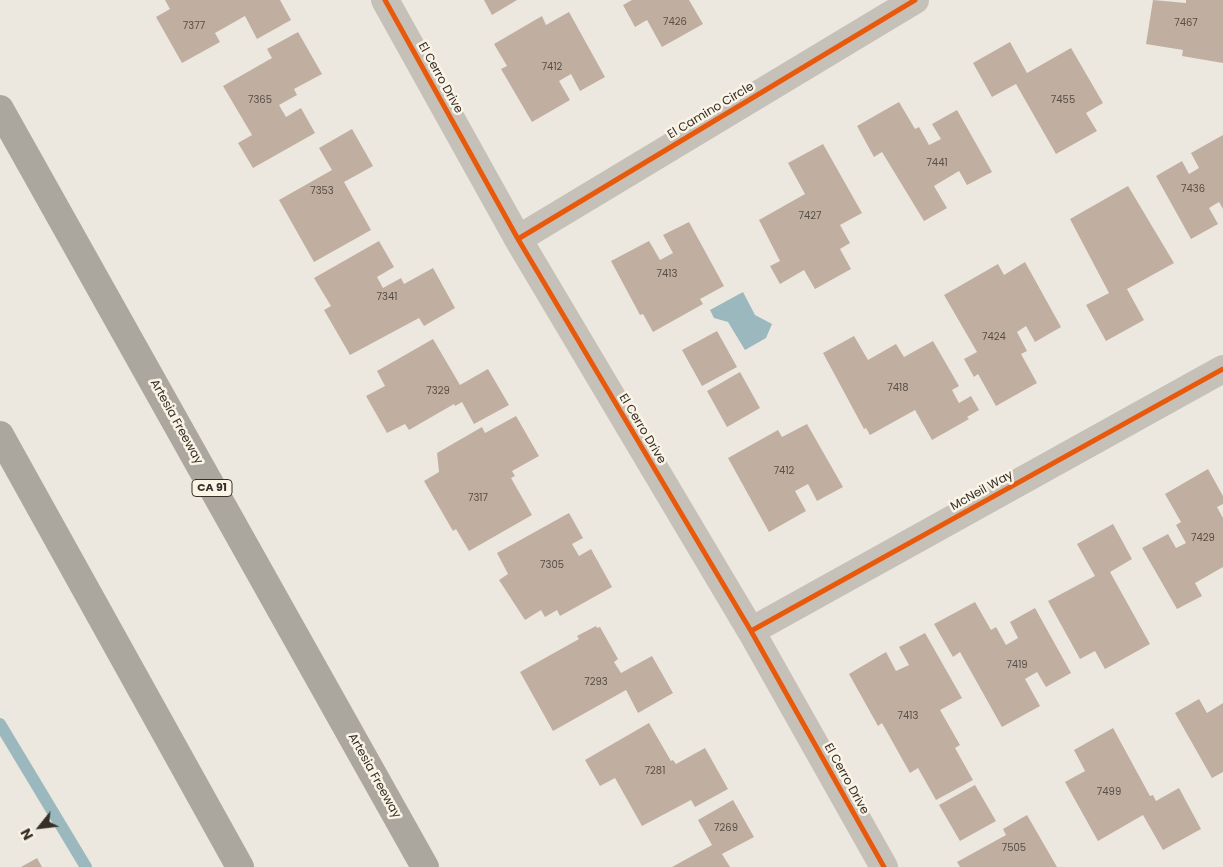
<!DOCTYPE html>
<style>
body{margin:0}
#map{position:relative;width:1223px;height:867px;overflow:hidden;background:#ece8e0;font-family:Poppins,sans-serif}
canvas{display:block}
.north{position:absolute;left:15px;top:802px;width:50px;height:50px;-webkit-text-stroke:4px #f9f4e6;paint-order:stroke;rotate:241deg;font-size:14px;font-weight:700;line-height:20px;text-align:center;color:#362e27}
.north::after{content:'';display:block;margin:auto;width:18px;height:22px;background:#362e27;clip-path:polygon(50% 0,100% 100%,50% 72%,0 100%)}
</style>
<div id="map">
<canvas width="1223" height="867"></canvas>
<div class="north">N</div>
</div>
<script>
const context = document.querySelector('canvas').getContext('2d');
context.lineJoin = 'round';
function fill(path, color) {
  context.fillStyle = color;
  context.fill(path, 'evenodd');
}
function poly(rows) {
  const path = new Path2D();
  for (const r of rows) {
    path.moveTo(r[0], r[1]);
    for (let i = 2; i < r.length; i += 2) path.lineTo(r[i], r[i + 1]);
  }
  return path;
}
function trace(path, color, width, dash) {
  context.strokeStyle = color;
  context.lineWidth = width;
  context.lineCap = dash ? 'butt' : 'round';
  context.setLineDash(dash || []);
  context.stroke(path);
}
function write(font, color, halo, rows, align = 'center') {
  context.font = font + ' Poppins,sans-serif';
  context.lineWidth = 5;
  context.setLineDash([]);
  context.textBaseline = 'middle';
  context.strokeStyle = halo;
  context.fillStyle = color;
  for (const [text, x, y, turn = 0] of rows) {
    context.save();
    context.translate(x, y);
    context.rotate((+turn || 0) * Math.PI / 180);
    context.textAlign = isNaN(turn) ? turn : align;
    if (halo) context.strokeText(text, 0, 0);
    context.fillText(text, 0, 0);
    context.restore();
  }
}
const water = poly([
 [743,292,755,315,772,324,766,338,745,350,728,322,714,318,710,310]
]);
const stream = poly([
 [0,724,86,867]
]);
const building = poly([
 [165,0,280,0,291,20,257,39,245,16,215,33,220,42,182,63,156,17,170,9],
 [484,0,517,0,492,15],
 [632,0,689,0,703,24,662,47,647,20,635,27,623,5],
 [1153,0,1186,3,1186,0,1223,0,1223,63,1182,56,1183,50,1146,44],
 [569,12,605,77,580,91,571,74,559,81,570,100,532,122,501,69,507,66,494,44,542,16,546,25],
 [298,32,322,74,294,89,297,95,279,105,286,117,301,108,315,133,253,168,238,143,252,135,223,86,272,58,267,49],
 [1010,42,1027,73,1071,48,1103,103,1086,113,1097,131,1056,154,1016,84,992,97,973,63],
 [899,102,915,129,919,127,929,145,941,139,932,124,957,110,992,172,967,185,959,171,934,186,947,208,924,221,882,152,874,157,857,126],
 [352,129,373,166,344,182,371,230,314,262,279,200,332,170,319,148],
 [1223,135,1223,209,1219,202,1209,208,1218,224,1191,239,1156,176,1182,161,1189,174,1199,168,1191,153],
 [823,144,862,213,840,225,850,243,840,249,851,269,815,289,804,270,780,284,770,266,780,261,759,220,805,194,788,163],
 [1128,186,1174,263,1127,289,1144,320,1106,341,1086,305,1109,293,1070,219],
 [689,222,724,286,700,299,703,304,653,332,643,314,640,315,611,261,649,241,660,260,673,253,663,235],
 [379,241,394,267,377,277,383,288,401,278,404,284,433,268,455,308,424,326,419,318,350,355,324,310,331,306,314,278],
 [1025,262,1061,327,1035,342,1026,326,1017,332,1027,351,1021,354,1037,383,996,406,978,374,974,377,964,359,977,352,944,295,998,264,1004,275],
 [717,331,737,367,702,386,682,350],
 [854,336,868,360,896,344,904,357,933,341,959,386,952,390,959,403,971,396,979,410,967,417,969,419,932,440,915,410,870,435,866,428,864,429,823,353],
 [433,339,460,385,488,369,509,405,474,424,462,402,455,406,454,404,409,430,405,424,387,433,366,396,385,386,377,371],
 [740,372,760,408,727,427,707,391],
 [516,416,539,456,512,471,515,476,511,478,532,515,469,551,456,529,453,531,424,481,439,472,437,453,482,427,485,433],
 [807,424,843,487,817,501,808,484,795,491,806,511,769,532,728,458,778,430,782,437],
 [1208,469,1223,496,1223,504,1217,507,1223,518,1223,567,1195,583,1202,596,1177,609,1142,548,1168,534,1176,548,1186,543,1176,525,1181,522,1165,494],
 [569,513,583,538,572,544,579,556,591,549,612,587,560,616,557,610,545,617,541,610,525,620,499,580,508,574,497,553],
 [1113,524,1132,559,1110,572,1150,644,1105,669,1095,651,1080,659,1048,601,1095,576,1077,544],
 [975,602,991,630,996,627,1006,645,1018,638,1010,622,1035,608,1071,673,1046,687,1037,672,1025,679,1040,706,1002,727,960,652,953,657,934,624],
 [596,626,597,628,600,627,618,659,614,662,621,673,652,656,673,693,638,713,626,690,553,731,520,672,579,639,577,636],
 [925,633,962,698,940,710,960,745,955,748,973,780,936,800,918,768,910,773,882,723,878,726,849,674,886,652,896,671,909,665,899,647],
 [1199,699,1207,713,1223,703,1223,772,1212,778,1175,713],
 [649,723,671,761,673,760,676,764,705,748,728,789,695,807,691,800,642,826,615,778,600,786,585,760],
 [1113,728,1150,796,1153,795,1156,801,1179,788,1201,829,1163,850,1143,815,1098,841,1065,782,1085,771,1074,750],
 [975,785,996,821,960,841,939,805],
 [733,800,754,837,722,854,730,867,672,867,712,845,698,820],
 [1027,815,1057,867,960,867,957,862,1006,835,1003,829],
 [37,858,42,867,21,867]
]);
const minor = poly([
 [385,0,518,239,751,631,884,867],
 [518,239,915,0],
 [751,631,1223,369]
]);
const motorway = poly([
 [0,109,425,867],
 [0,435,240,867]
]);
const cycleway = poly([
 [385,0,518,239,751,631,884,867],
 [518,239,915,0],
 [751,631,1223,369]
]);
const numberNames = [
 ["7426",675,22],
 ["7467",1186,23],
 ["7377",194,26],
 ["7412",552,67],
 ["7365",260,100],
 ["7455",1063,100],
 ["7441",937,163],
 ["7436",1193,189],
 ["7353",322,191],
 ["7427",810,216],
 ["7413",667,274],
 ["7341",387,297],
 ["7424",994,337],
 ["7418",898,388],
 ["7329",438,391],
 ["7412",784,471],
 ["7317",478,498],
 ["7429",1203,538],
 ["7305",552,565],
 ["7419",1017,665],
 ["7293",596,682],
 ["7413",908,716],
 ["7281",655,771],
 ["7499",1109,792],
 ["7269",726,828],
 ["7505",1014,848]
];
const shields = [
 [212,488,40]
];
const shieldNames = [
 ["CA 91",212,488]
];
const streetNames = [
 ["El Cerro Drive",440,78,61],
 ["El Camino Circle",711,111,-31],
 ["Artesia Freeway",176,422,61],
 ["El Cerro Drive",642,429,59],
 ["McNeil Way",982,491,-29],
 ["Artesia Freeway",374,776,61],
 ["El Cerro Drive",846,779,61]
];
fill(water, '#9bb8be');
trace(stream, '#9bb8be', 12);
fill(building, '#c0afa1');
trace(minor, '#c5c0b8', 28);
trace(motorway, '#aba79f', 28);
trace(cycleway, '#e8590c', 5);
write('10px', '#584e46', null, numberNames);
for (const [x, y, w] of shields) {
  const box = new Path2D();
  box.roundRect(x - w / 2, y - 8.5, w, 17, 4);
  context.fillStyle = '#f9f4e6';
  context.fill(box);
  trace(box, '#362e27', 1);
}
write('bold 11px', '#362e27', null, shieldNames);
write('12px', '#362e27', '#f9f4e6', streetNames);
</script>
